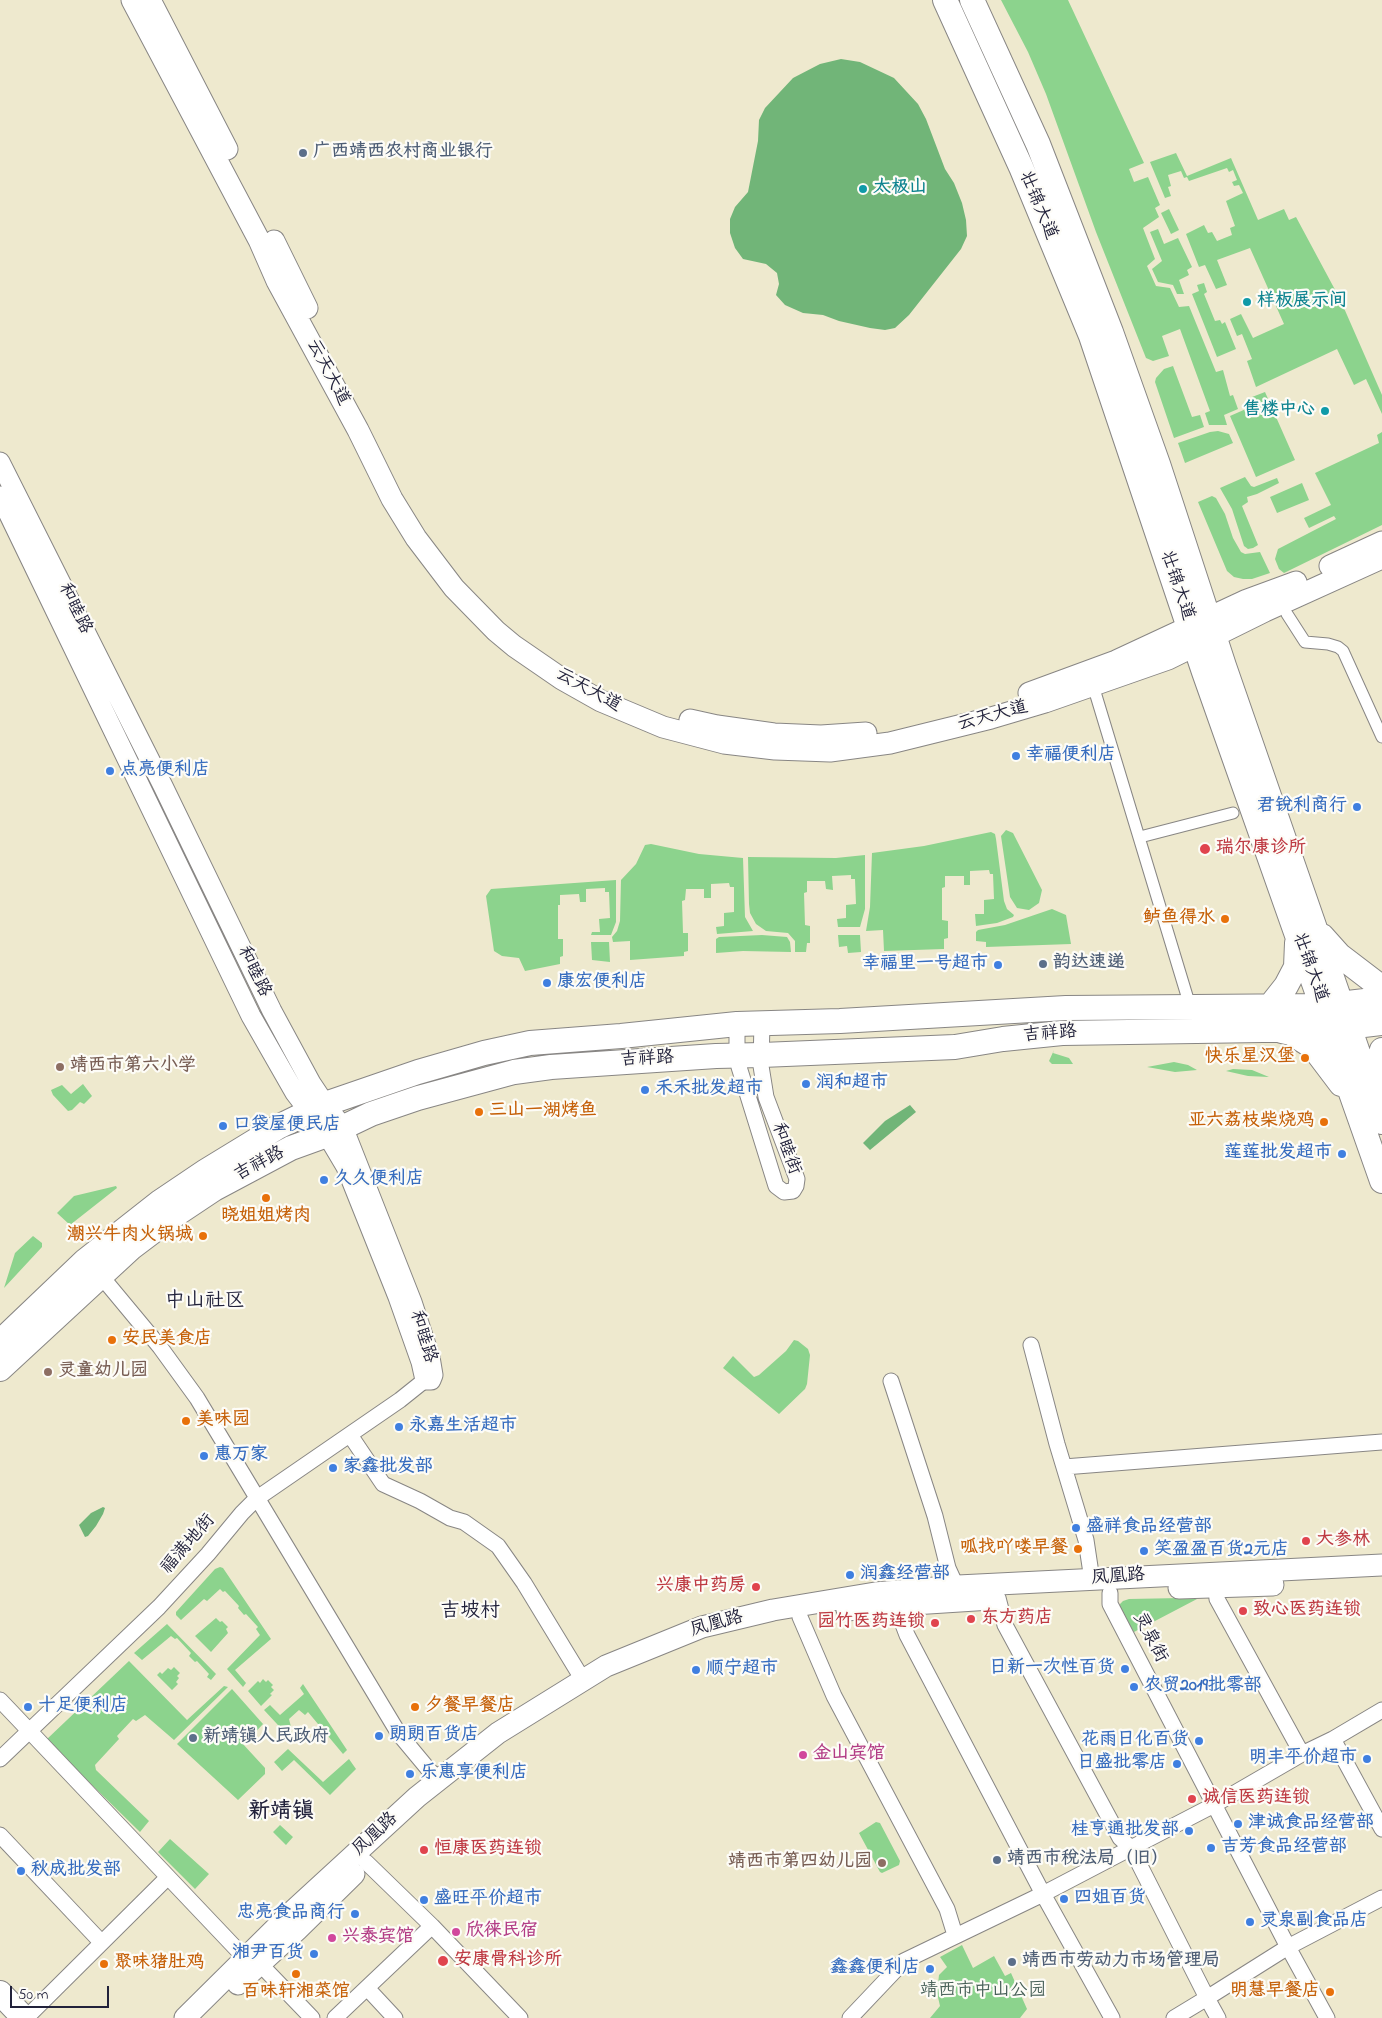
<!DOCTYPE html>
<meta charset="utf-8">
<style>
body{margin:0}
#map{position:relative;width:1382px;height:2018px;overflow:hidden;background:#eee9ce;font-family:"Indie Flower",sans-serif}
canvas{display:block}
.scale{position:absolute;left:10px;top:1986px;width:99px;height:22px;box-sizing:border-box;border:2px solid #22223b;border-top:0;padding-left:6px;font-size:15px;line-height:18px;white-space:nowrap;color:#22223b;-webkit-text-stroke:4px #fdfcf7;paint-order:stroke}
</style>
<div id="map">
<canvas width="1382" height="2018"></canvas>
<div class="scale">50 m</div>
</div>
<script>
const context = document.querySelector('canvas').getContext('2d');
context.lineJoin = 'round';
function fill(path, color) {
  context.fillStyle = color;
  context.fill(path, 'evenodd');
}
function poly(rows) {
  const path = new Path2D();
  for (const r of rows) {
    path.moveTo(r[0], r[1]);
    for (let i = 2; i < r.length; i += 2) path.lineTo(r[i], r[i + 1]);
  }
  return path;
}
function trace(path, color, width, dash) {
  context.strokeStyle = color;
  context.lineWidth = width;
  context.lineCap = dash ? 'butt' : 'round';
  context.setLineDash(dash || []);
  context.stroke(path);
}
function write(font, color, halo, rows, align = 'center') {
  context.font = font + ' "Indie Flower","LXGW WenKai TC",sans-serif';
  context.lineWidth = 4.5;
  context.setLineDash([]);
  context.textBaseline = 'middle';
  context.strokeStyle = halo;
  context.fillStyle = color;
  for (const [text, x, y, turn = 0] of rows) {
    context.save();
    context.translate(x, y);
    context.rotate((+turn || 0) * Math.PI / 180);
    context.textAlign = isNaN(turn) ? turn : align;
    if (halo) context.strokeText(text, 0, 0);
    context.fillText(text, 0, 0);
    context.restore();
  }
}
const green = poly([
 [1001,0,1068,0,1144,163,1129,169,1134,182,1148,177,1160,205,1155,208,1159,217,1143,228,1155,259,1147,266,1156,286,1170,288,1179,307,1189,306,1216,372,1223,370,1230,396,1233,395,1238,409,1224,415,1227,425,1209,425,1205,413,1210,411,1180,329,1162,336,1169,356,1153,361,1146,358,1096,232,1046,94,1028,52],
 [1176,153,1187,176,1231,158,1258,220,1284,209,1289,220,1296,217,1340,299,1382,395,1382,414,1366,379,1354,385,1337,349,1256,387,1247,361,1252,359,1242,334,1237,336,1230,319,1241,314,1253,338,1284,324,1250,248,1217,260,1227,285,1216,289,1205,265,1199,267,1186,234,1204,225,1208,233,1212,232,1217,241,1232,235,1230,228,1235,226,1226,201,1243,193,1239,185,1234,186,1232,182,1237,180,1233,170,1229,172,1227,168,1189,181,1187,177,1184,178,1181,171,1168,175,1171,186,1168,187,1171,196,1165,198,1150,162],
 [1169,209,1179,230,1171,234,1161,213],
 [1158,229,1164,244,1178,238,1192,267,1187,270,1189,275,1179,280,1184,294,1177,294,1173,285,1158,282,1152,269,1162,261,1150,232],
 [1204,283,1207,292,1204,294,1215,321,1220,320,1222,324,1225,322,1236,349,1217,357,1192,294,1199,291,1197,285],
 [1173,366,1192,417,1200,415,1204,427,1174,438,1155,382,1156,378,1164,369],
 [1265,392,1295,460,1256,477,1230,416,1255,405,1252,397],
 [1218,431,1229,434,1233,443,1185,463,1178,443,1210,432],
 [1382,432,1382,525,1284,573,1279,569,1275,559,1278,549,1336,519,1334,516,1309,528,1304,518,1331,505,1315,473,1379,443,1377,435],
 [1245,477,1251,486,1254,487,1277,478,1279,483,1257,494,1247,497,1248,502,1242,506,1258,545,1253,548,1248,549,1244,546,1232,509,1220,488],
 [1302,483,1309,500,1277,513,1270,497],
 [1212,496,1216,498,1225,514,1233,538,1241,552,1245,554,1260,552,1270,573,1252,579,1243,579,1234,577,1227,571,1198,502],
 [1006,830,1013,833,1042,890,1039,903,1029,910,1017,908,1010,897,1001,836],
 [991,832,995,834,996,839,1004,901,1007,909,1014,915,1013,917,997,923,976,926,975,914,984,914,984,900,994,899,993,874,990,874,989,870,970,871,970,885,964,885,964,876,945,876,945,887,942,888,942,920,948,921,948,938,944,939,944,949,884,951,883,930,866,931,870,907,872,853,924,846],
 [651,844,699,854,743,858,745,917,753,931,717,934,716,927,724,926,724,913,734,912,734,887,730,887,729,883,711,884,711,898,704,898,704,889,686,889,685,900,682,901,683,933,688,933,688,951,684,952,684,956,630,960,630,941,613,942,612,937,617,931,620,921,621,880,636,864,645,845],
 [865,855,865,909,860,927,838,927,837,919,846,918,846,905,856,904,855,879,851,879,851,875,832,876,833,890,826,889,825,881,807,881,807,892,804,893,805,925,810,926,810,943,807,943,806,952,795,952,795,941,788,933,766,931,756,924,750,913,749,904,748,857,836,858],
 [616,880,616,922,611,935,591,935,592,932,600,932,599,919,610,918,609,892,605,892,605,888,586,889,586,902,580,902,579,894,560,895,560,905,558,905,558,939,563,939,563,956,560,957,560,964,525,971,519,958,502,956,494,951,486,896,491,889],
 [1052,909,1066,915,1071,944,986,947,986,942,976,941,976,932,978,930,1005,925],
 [762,935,787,937,790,942,791,952,743,951,716,953,716,939,719,937],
 [838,935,860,935,861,952,848,953,847,946,839,947],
 [591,942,609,942,610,962,592,960],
 [1054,1050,1053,1053,1069,1058,1073,1064,1052,1064,1049,1061],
 [1174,1062,1188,1065,1197,1070,1175,1072,1147,1067],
 [1233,1069,1252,1070,1269,1077,1248,1076,1226,1071],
 [83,1084,92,1096,84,1104,80,1102,72,1110,68,1111,53,1095,51,1090,62,1085,71,1094],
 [116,1186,117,1188,70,1225,57,1213,74,1196],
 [33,1236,42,1243,42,1247,4,1288,15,1253],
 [794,1340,798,1341,808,1349,810,1355,807,1384,805,1389,779,1414,723,1368,733,1356,754,1377,759,1375,786,1351],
 [220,1567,223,1568,271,1639,235,1670,246,1683,243,1687,227,1669,260,1635,256,1629,258,1627,246,1614,244,1615,238,1608,239,1606,225,1591,223,1592,220,1589,207,1601,204,1599,181,1620,176,1615,176,1612,215,1569],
 [1181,1598,1197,1599,1134,1632,1120,1609,1120,1604,1123,1601,1129,1599],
 [216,1618,220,1622,222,1621,228,1627,226,1629,228,1633,211,1652,195,1636],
 [167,1624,216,1674,211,1680,207,1677,209,1674,197,1661,195,1662,189,1656,191,1653,177,1638,175,1639,171,1636,142,1660,134,1653],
 [129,1661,187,1720,224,1686,228,1687,174,1740,145,1715,136,1721,133,1719,117,1736,119,1739,95,1765,96,1770,149,1821,140,1832,46,1740],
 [174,1667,180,1673,177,1676,179,1678,176,1682,178,1684,172,1690,157,1675,160,1672,162,1674,168,1668,171,1670],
 [263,1679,266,1682,268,1680,273,1685,271,1687,274,1690,270,1694,272,1695,261,1706,248,1691,258,1681,260,1683],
 [303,1684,347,1750,343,1754,308,1712,305,1715,299,1710,289,1719,291,1727,289,1729,292,1732,290,1735,290,1738,264,1710,270,1705,280,1715,304,1694,300,1688],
 [232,1689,263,1724,249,1739,244,1738,242,1743,265,1768,265,1774,238,1800,177,1744],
 [288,1749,323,1782,349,1759,356,1769,330,1795,294,1760,282,1771,274,1762],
 [254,1800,268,1813,262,1820,247,1807],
 [876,1822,880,1823,900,1861,899,1865,882,1873,880,1872,859,1833],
 [280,1825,293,1837,286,1845,273,1832],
 [170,1839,209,1874,195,1889,158,1852],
 [962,1945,973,1968,994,1956,1005,1976,1011,1973,1027,2009,1020,2018,930,2018,940,2006,937,1993,939,1975,947,1967,940,1957]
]);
const forest = poly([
 [841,59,860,62,894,78,918,104,926,119,945,169,954,183,962,203,966,220,967,236,961,249,909,315,895,328,885,330,870,328,839,321,823,315,803,313,785,305,776,295,779,284,777,273,766,264,743,259,735,248,730,233,730,219,735,207,748,192,758,141,759,120,765,108,793,78,820,64],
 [910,1105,916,1112,870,1150,863,1143,885,1121],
 [103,1507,105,1508,103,1514,96,1526,88,1536,85,1537,79,1525,91,1513]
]);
const pedestrian = poly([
 [1287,614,1305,642,1328,644,1338,647,1343,651,1382,737],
 [1095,692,1187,996],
 [1140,837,1233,813]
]);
const minor = poly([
 [737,1024,737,1055,739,1067,776,1186,784,1192,793,1191,796,1186,797,1179,766,1097,761,1066,762,1022],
 [101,1276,160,1347,197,1398,399,1734,429,1770,438,1779],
 [1031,1345,1057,1444,1086,1540,1092,1580],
 [891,1381,935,1516,948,1568,953,1579,958,1586],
 [350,1435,383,1484,420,1501,450,1518,464,1522,498,1546,524,1583,583,1680],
 [1064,1467,1382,1442],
 [1216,1588,1217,1599,1302,1754],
 [1110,1593,1110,1604,1288,1947,1327,2018],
 [896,1606,907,1635,1043,1894,1112,2018],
 [800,1617,834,1696,947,1909,955,1935],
 [0,1700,245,1958],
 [1333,1739,1382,1710],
 [0,1759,159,1607,208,1554,242,1513,256,1499,400,1400,425,1380],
 [1382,1829,1333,1739,1302,1754,1214,1805,1131,1848,1207,1998,1288,1947,1382,1898],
 [0,1835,101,1942],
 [366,1862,432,1926,520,2018],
 [260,1964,312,2018],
 [367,1988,395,2018],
 [26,2018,168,1877],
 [335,2018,432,1926],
 [850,2018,904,1961,1043,1894,1131,1848,1120,1838,1005,1625,998,1598],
 [1174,2018,1207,1998,1218,2018]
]);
const tertiary = poly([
 [0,462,163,786,272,1011,311,1083,325,1104,343,1127,412,1302,430,1357,433,1375,431,1380,425,1380,421,1362,398,1297,346,1167,327,1135,295,1093,251,1016,0,496]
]);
const secondary = poly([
 [132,0,259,240,277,281,358,430,392,499,416,538,454,588,496,631,514,646,562,679,601,701,663,727,724,743,775,749,830,751,890,743,991,718,1045,702,1168,659,1265,611,1382,558],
 [150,0,227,149],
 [274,241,307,308],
 [1330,566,1382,542],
 [1029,693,1116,661,1247,600,1296,582],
 [690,720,717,726,774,734,821,736,866,733],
 [1179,1588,1273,1585],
 [847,1610,913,1604,991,1599],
 [238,1984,297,1930,354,1874],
 [185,2018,295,1909,417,1797,498,1733,606,1666,702,1627,773,1610,875,1593,958,1586,1382,1565]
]);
const primary = poly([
 [945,0,1021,167,1091,336,1204,672,1322,1006,1345,1076,1382,1181],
 [972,0,1038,144,1111,332,1158,464,1224,666,1382,1122],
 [1322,936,1339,955,1382,988],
 [1271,1005,1286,986,1296,967,1297,943],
 [1282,1031,1291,1033,1313,1047,1341,1084],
 [1373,1093,1374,1075,1382,1050],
 [0,1342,85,1261,160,1202,206,1171,278,1127,325,1104,418,1072,484,1053,530,1043,621,1036,737,1024,840,1021,1066,1008,1322,1006,1382,999],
 [0,1369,131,1248,172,1217,214,1189,291,1148,327,1135,371,1114,418,1098,514,1072,551,1067,716,1056,762,1055,955,1047,1003,1039,1062,1033,1330,1029,1382,1023],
 [0,1993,24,2018]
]);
const markers = [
 [303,153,5,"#5c6f8a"],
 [863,189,5,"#0f9aa8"],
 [1247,302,5,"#0f9aa8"],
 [1325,411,5,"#0f9aa8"],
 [1016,756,5,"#3f7fe0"],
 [110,771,5,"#3f7fe0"],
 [1357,807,5,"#3f7fe0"],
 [1205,849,6,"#e0444e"],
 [1225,919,5,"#e8710a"],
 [1043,964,5,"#5c6f8a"],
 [998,965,5,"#3f7fe0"],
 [547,983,5,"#3f7fe0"],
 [1305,1058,5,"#e8710a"],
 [60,1067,5,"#8d6e63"],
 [806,1084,5,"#3f7fe0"],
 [645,1090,5,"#3f7fe0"],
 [479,1112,5,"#e8710a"],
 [1324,1122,5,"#e8710a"],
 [223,1126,5,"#3f7fe0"],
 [1342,1154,5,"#3f7fe0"],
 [324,1180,5,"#3f7fe0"],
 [266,1198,5,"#e8710a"],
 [203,1236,5,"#e8710a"],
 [112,1340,5,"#e8710a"],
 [48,1372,5,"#8d6e63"],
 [186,1421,5,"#e8710a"],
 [399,1427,5,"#3f7fe0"],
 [204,1456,5,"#3f7fe0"],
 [333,1468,5,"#3f7fe0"],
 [1076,1528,5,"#3f7fe0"],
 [1306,1541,5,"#e0444e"],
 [1078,1549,5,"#e8710a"],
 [1144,1551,5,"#3f7fe0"],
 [850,1575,5,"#3f7fe0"],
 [756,1587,5,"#e0444e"],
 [1243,1611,5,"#e0444e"],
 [971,1619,5,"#e0444e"],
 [935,1623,5,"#e0444e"],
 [1125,1669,5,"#3f7fe0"],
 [696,1670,5,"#3f7fe0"],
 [1134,1687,5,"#3f7fe0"],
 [28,1707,5,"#3f7fe0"],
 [415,1707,5,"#e8710a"],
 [379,1736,5,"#3f7fe0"],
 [193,1738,5,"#5c6f8a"],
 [1199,1741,5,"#3f7fe0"],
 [803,1755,5,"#d1479c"],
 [1367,1759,5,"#3f7fe0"],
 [1177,1764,5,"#3f7fe0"],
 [410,1774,5,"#3f7fe0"],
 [1192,1799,5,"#e0444e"],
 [1238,1824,5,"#3f7fe0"],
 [1189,1831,5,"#3f7fe0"],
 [1211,1848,5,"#3f7fe0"],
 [424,1850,5,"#e0444e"],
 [997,1860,5,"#5c6f8a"],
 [882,1863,5,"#8d6e63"],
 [21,1871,5,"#3f7fe0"],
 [1064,1899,5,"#3f7fe0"],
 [424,1900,5,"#3f7fe0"],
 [355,1914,5,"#3f7fe0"],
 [1250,1922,5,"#3f7fe0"],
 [456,1932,5,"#d1479c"],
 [332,1938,5,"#d1479c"],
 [314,1954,5,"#3f7fe0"],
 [443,1961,6,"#e0444e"],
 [1012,1962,5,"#5c6f8a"],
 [104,1964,5,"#e8710a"],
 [930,1969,5,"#3f7fe0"],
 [296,1974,5,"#e8710a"],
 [1330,1992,5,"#e8710a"]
];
const serviceNames = [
 ["广西靖西农村商业银行",313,153],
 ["韵达速递",1053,964],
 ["新靖镇人民政府",203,1738],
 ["靖西市税法局（旧）",1007,1860],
 ["靖西市劳动力市场管理局",1022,1962]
];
const cultureNames = [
 ["太极山",873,189],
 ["样板展示间",1257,302],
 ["售楼中心",1315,411,"right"]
];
const streetNames = [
 ["壮锦大道",1037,206,67],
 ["云天大道",327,373,62],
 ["壮锦大道",1176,586,71],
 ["和睦路",74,609,64],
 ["云天大道",588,691,29],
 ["云天大道",993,717,-15],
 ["壮锦大道",1309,968,70],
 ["和睦路",253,972,64],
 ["吉祥路",1050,1035,-5],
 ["吉祥路",647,1060,-3],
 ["和睦街",785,1149,70],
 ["吉祥路",260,1165,-28],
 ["和睦路",422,1337,73],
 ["福满地街",189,1545,-49],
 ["凤凰路",1118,1578,-4],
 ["凤凰路",717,1625,-16],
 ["灵泉街",1149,1638,63],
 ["凤凰路",376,1835,-43]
];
const shopNames = [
 ["幸福便利店",1026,756],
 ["点亮便利店",120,771],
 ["君锐利商行",1347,807,"right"],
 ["幸福里一号超市",988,965,"right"],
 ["康宏便利店",557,983],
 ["润和超市",816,1084],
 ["禾禾批发超市",655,1090],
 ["口袋屋便民店",233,1126],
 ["莲莲批发超市",1332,1154,"right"],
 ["久久便利店",334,1180],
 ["永嘉生活超市",409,1427],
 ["惠万家",214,1456],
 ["家鑫批发部",343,1468],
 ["盛祥食品经营部",1086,1528],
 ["笑盈盈百货2元店",1154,1551],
 ["润鑫经营部",860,1575],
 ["日新一次性百货",1115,1669,"right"],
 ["顺宁超市",706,1670],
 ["农贸2019批零部",1144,1687],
 ["十足便利店",38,1707],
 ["朗朗百货店",389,1736],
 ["花雨日化百货",1189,1741,"right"],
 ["明丰平价超市",1357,1759,"right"],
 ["日盛批零店",1167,1764,"right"],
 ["乐惠享便利店",420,1774],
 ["津诚食品经营部",1248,1824],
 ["桂亨通批发部",1179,1831,"right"],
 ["吉芳食品经营部",1221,1848],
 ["秋成批发部",31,1871],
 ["四姐百货",1074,1899],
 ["盛旺平价超市",434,1900],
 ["忠亮食品商行",345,1914,"right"],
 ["灵泉副食品店",1260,1922],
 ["湘尹百货",304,1954,"right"],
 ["鑫鑫便利店",920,1969,"right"]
];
const healthNames = [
 ["瑞尔康诊所",1216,849],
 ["大参林",1316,1541],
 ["兴康中药房",746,1587,"right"],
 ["致心医药连锁",1253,1611],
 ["东方药店",981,1619],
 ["园竹医药连锁",925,1623,"right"],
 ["诚信医药连锁",1202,1799],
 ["恒康医药连锁",434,1850],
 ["安康骨科诊所",454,1961]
];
const foodNames = [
 ["鲈鱼得水",1215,919],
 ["快乐星汉堡",1295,1058],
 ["三山一湖烤鱼",489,1112,"left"],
 ["亚六荔枝柴烧鸡",1314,1122],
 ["晓姐姐烤肉",266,1217,"center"],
 ["潮兴牛肉火锅城",193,1236],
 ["安民美食店",122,1340,"left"],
 ["美味园",196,1421,"left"],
 ["呱找吖喽早餐",1068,1549],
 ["夕餐早餐店",425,1707,"left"],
 ["聚味猪肚鸡",114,1964,"left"],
 ["明慧早餐店",1320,1992],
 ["百味轩湘菜馆",296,1993,"center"]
];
const educationNames = [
 ["靖西市第六小学",70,1067],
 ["灵童幼儿园",58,1372],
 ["靖西市第四幼儿园",872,1863,"right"]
];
const hotelNames = [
 ["金山宾馆",813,1755],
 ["欣徕民宿",466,1932],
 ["兴泰宾馆",342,1938]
];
const parkNames = [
 ["靖西市中山公园",983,1992]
];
const quarterNames = [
 ["中山社区",205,1303],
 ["吉坡村",470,1613]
];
const districtNames = [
 ["新靖镇",281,1813]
];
fill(green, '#8cd38d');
fill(forest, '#71b578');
trace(pedestrian, '#888684', 13);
trace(minor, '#888684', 17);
trace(tertiary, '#888684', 21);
trace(secondary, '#888684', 23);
trace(primary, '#888684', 26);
trace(pedestrian, '#fff', 11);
trace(minor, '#fff', 15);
trace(tertiary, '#fff', 19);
trace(secondary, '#fff', 21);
trace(primary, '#fff', 24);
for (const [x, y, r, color] of markers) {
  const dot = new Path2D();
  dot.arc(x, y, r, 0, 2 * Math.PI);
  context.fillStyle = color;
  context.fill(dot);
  trace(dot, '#fdfcf7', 2);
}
write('bold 18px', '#4e5e75', '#fdfcf7', serviceNames, 'left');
write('bold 18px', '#0d838f', '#fdfcf7', cultureNames, 'left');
write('18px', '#22223b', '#fdfcf7', streetNames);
write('bold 18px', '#366cbe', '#fdfcf7', shopNames, 'left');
write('bold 18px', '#be3a42', '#fdfcf7', healthNames, 'left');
write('bold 18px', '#c56008', '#fdfcf7', foodNames, 'right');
write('bold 18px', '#785e54', '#fdfcf7', educationNames, 'left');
write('bold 18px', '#b23c85', '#fdfcf7', hotelNames, 'left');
write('18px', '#476058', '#fdfcf7', parkNames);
write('20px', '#22223b', '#fdfcf7', quarterNames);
write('bold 22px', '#22223b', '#fdfcf7', districtNames);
</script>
